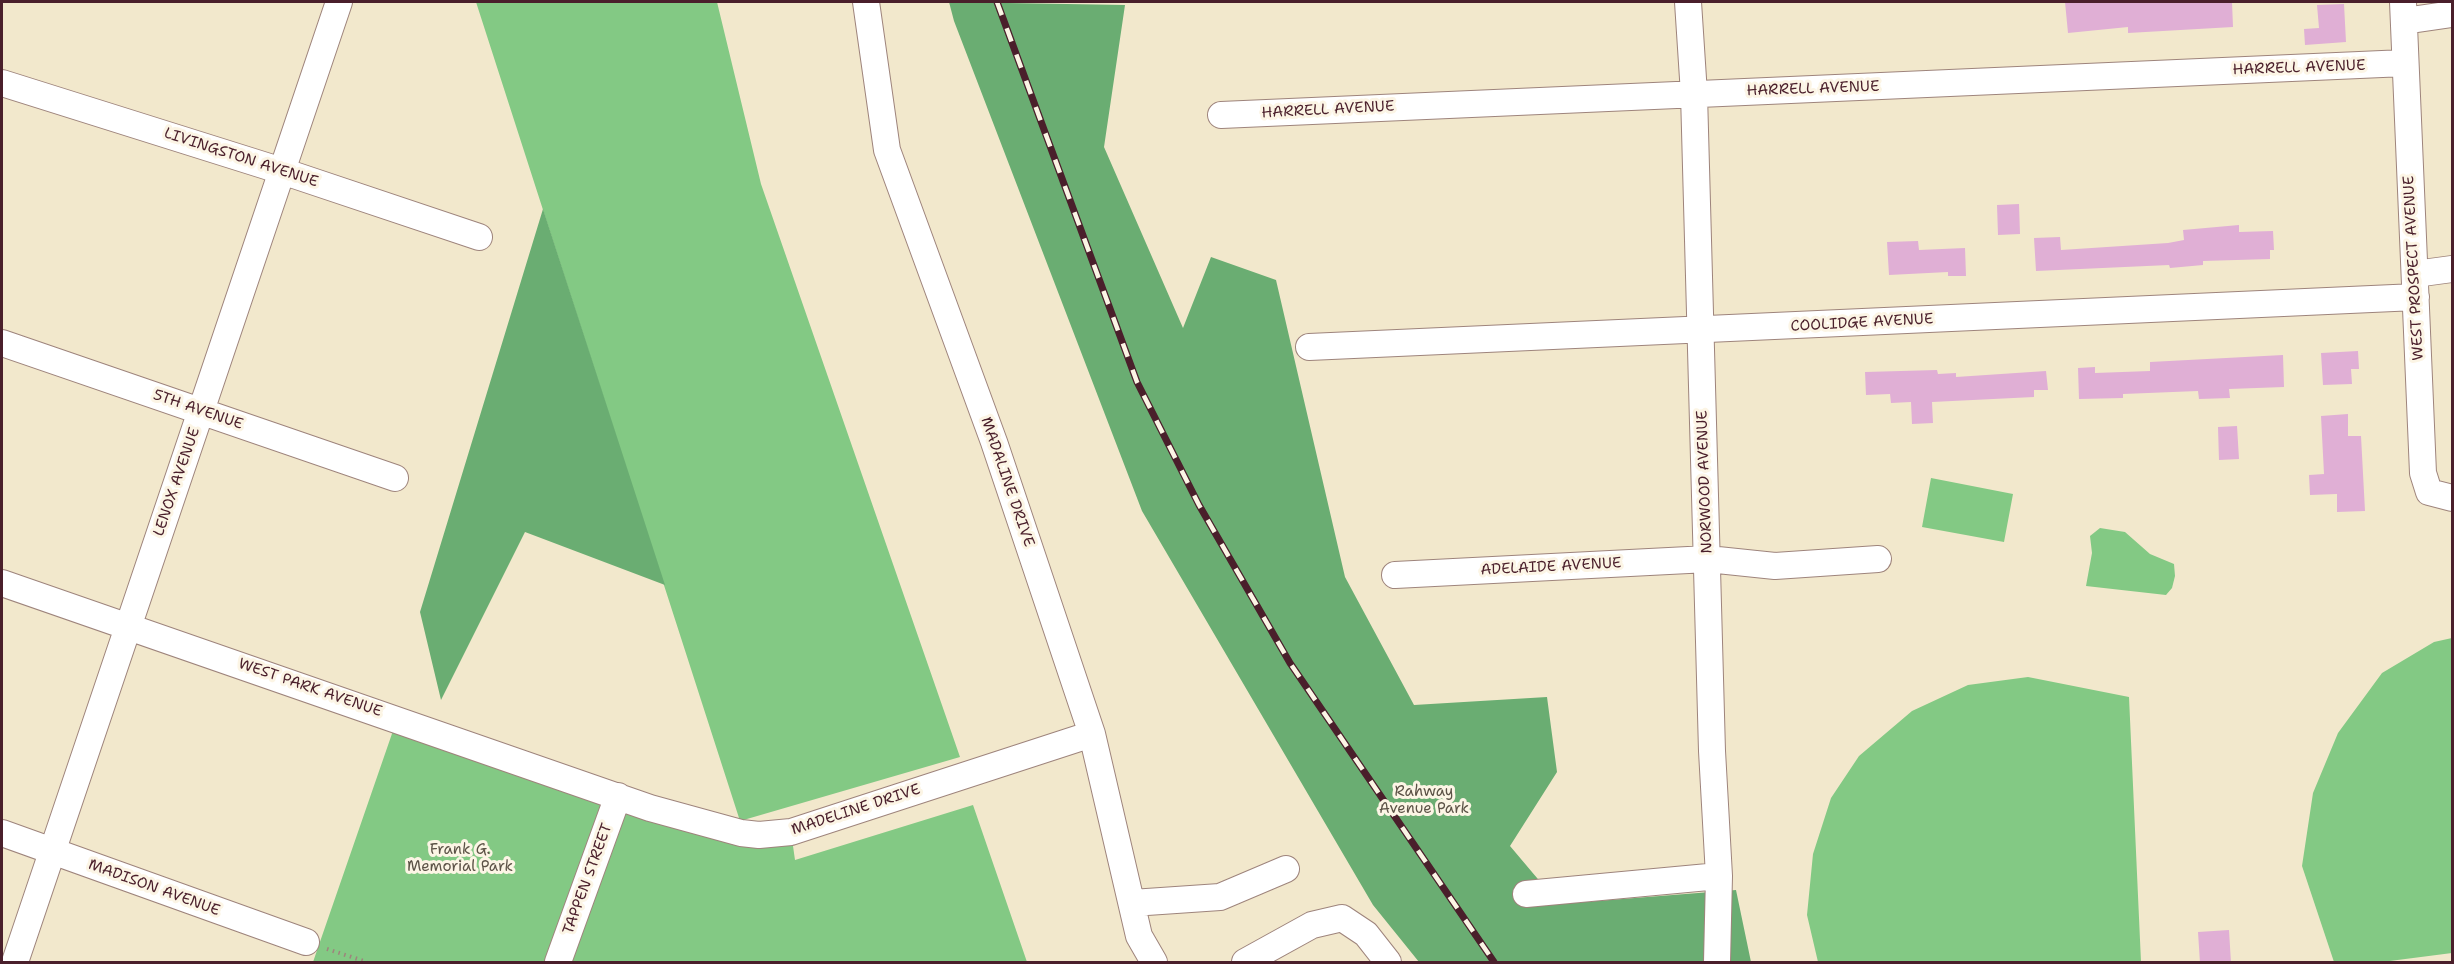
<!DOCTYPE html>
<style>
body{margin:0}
#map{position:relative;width:2454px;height:964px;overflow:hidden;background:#f2e8cc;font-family:"Shantell Sans",sans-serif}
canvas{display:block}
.frame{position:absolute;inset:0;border:3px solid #4a1f2b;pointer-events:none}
</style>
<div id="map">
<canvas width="2454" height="964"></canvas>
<div class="frame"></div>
</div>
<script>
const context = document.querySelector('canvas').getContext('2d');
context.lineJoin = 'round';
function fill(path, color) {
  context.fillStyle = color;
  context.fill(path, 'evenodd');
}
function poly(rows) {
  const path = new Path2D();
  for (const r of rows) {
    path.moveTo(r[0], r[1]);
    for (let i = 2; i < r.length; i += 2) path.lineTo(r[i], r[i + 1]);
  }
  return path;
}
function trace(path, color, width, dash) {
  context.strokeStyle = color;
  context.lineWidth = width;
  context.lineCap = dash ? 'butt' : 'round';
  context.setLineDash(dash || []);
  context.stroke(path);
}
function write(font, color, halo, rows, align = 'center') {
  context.font = font + ' "Shantell Sans",sans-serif';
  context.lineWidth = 6;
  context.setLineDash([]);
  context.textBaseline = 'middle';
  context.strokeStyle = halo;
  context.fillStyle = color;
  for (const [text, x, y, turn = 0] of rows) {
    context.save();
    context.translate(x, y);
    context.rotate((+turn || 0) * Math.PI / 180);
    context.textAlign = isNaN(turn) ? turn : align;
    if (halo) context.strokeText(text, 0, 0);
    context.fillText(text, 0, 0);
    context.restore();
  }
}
const green = poly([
 [476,2,717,2,761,184,960,757,740,821],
 [1931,478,2013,494,2004,542,1922,527],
 [2100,528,2125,532,2150,554,2174,564,2175,576,2172,588,2166,595,2086,586,2092,553,2090,536],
 [2452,638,2452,953,2382,962,2334,962,2302,866,2313,793,2338,733,2382,673,2434,642],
 [2028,677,2129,697,2141,962,1818,962,1807,915,1813,854,1831,798,1859,756,1912,711,1968,685],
 [395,725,562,783,791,832,795,860,973,805,1027,962,313,962]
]);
const forest = poly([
 [949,2,1125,5,1104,147,1183,328,1211,257,1276,280,1345,577,1414,705,1547,697,1557,772,1510,846,1559,904,1736,890,1751,962,1419,962,1373,905,1142,511,954,21],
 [543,209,665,585,525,532,441,700,420,612]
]);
const building = poly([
 [2065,2,2232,2,2233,27,2128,33,2128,27,2068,33],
 [2344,4,2346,42,2305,45,2304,29,2319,28,2317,5],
 [2019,204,2020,234,1998,235,1997,205],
 [2239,225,2239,232,2273,231,2274,250,2270,250,2270,259,2203,261,2203,265,2170,268,2169,265,2036,271,2034,238,2060,237,2061,250,2168,243,2184,240,2183,230],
 [1918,241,1919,250,1965,248,1966,276,1948,276,1948,272,1889,275,1887,242],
 [2358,351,2359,369,2351,369,2352,384,2323,385,2321,353],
 [2283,355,2284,387,2229,389,2230,398,2199,399,2198,391,2123,394,2123,398,2079,399,2078,368,2095,367,2095,373,2150,371,2150,362],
 [1937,370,1938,374,1956,373,1956,377,2046,371,2048,390,2034,390,2034,397,1932,402,1933,423,1912,424,1911,402,1891,403,1890,394,1866,395,1865,372],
 [2348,414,2348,436,2361,436,2365,511,2337,512,2337,494,2310,495,2309,475,2324,474,2321,416],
 [2237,426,2239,459,2219,460,2218,427],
 [2229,930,2231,963,2200,963,2198,932]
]);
const path = poly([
 [327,949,367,962]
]);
const minor = poly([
 [866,2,887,150,994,442,1092,734,1139,936,1154,962],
 [1688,2,1694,94,1712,751,1719,876,1717,962],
 [2403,2,2423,473,2429,492,2452,498],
 [2404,21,2452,14],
 [2,83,282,171,479,237],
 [1221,115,2405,63],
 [2415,274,2452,269],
 [2,343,395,478],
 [1309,347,2416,297],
 [1395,575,1708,559,1775,566,1878,559],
 [2,583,650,808,741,833,759,835,791,832,1092,734],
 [2,833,306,942],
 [1526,894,1719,876],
 [1132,903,1220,897,1286,869],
 [15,962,339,2],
 [558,962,618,796],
 [1245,962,1312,925,1342,918,1366,934,1388,962]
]);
const rail = poly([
 [997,2,1137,382,1199,505,1290,663,1494,962]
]);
const streetNames = [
 ["HARRELL AVENUE",2299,68,-2],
 ["HARRELL AVENUE",1813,89,-2],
 ["HARRELL AVENUE",1328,110,-3],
 ["LIVINGSTON AVENUE",241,158,18],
 ["WEST PROSPECT AVENUE",2414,268,-93],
 ["COOLIDGE AVENUE",1862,323,-3],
 ["5TH AVENUE",198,410,19],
 ["LENOX AVENUE",177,482,-71],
 ["MADALINE DRIVE",1007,482,71],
 ["NORWOOD AVENUE",1705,482,-92],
 ["ADELAIDE AVENUE",1551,567,-3],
 ["WEST PARK AVENUE",310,688,19],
 ["MADELINE DRIVE",856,810,-18],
 ["TAPPEN STREET",588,879,-70],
 ["MADISON AVENUE",154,888,20]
];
const parkNames = [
 ["Rahway",1424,792],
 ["Avenue Park",1424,809],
 ["Frank G.",460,850],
 ["Memorial Park",460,867]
];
fill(green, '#83c984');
fill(forest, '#6aad72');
fill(building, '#e0afd5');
trace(minor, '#9e847c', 28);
trace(path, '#9e847c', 4, [1.5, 4.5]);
trace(minor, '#fff', 26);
trace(rail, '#4a1f2b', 7);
trace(rail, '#fcf5e5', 4.5, [14]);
write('15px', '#4a1f2b', '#fcf5e5', streetNames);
write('15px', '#5b5246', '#fcf5e5', parkNames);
</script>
